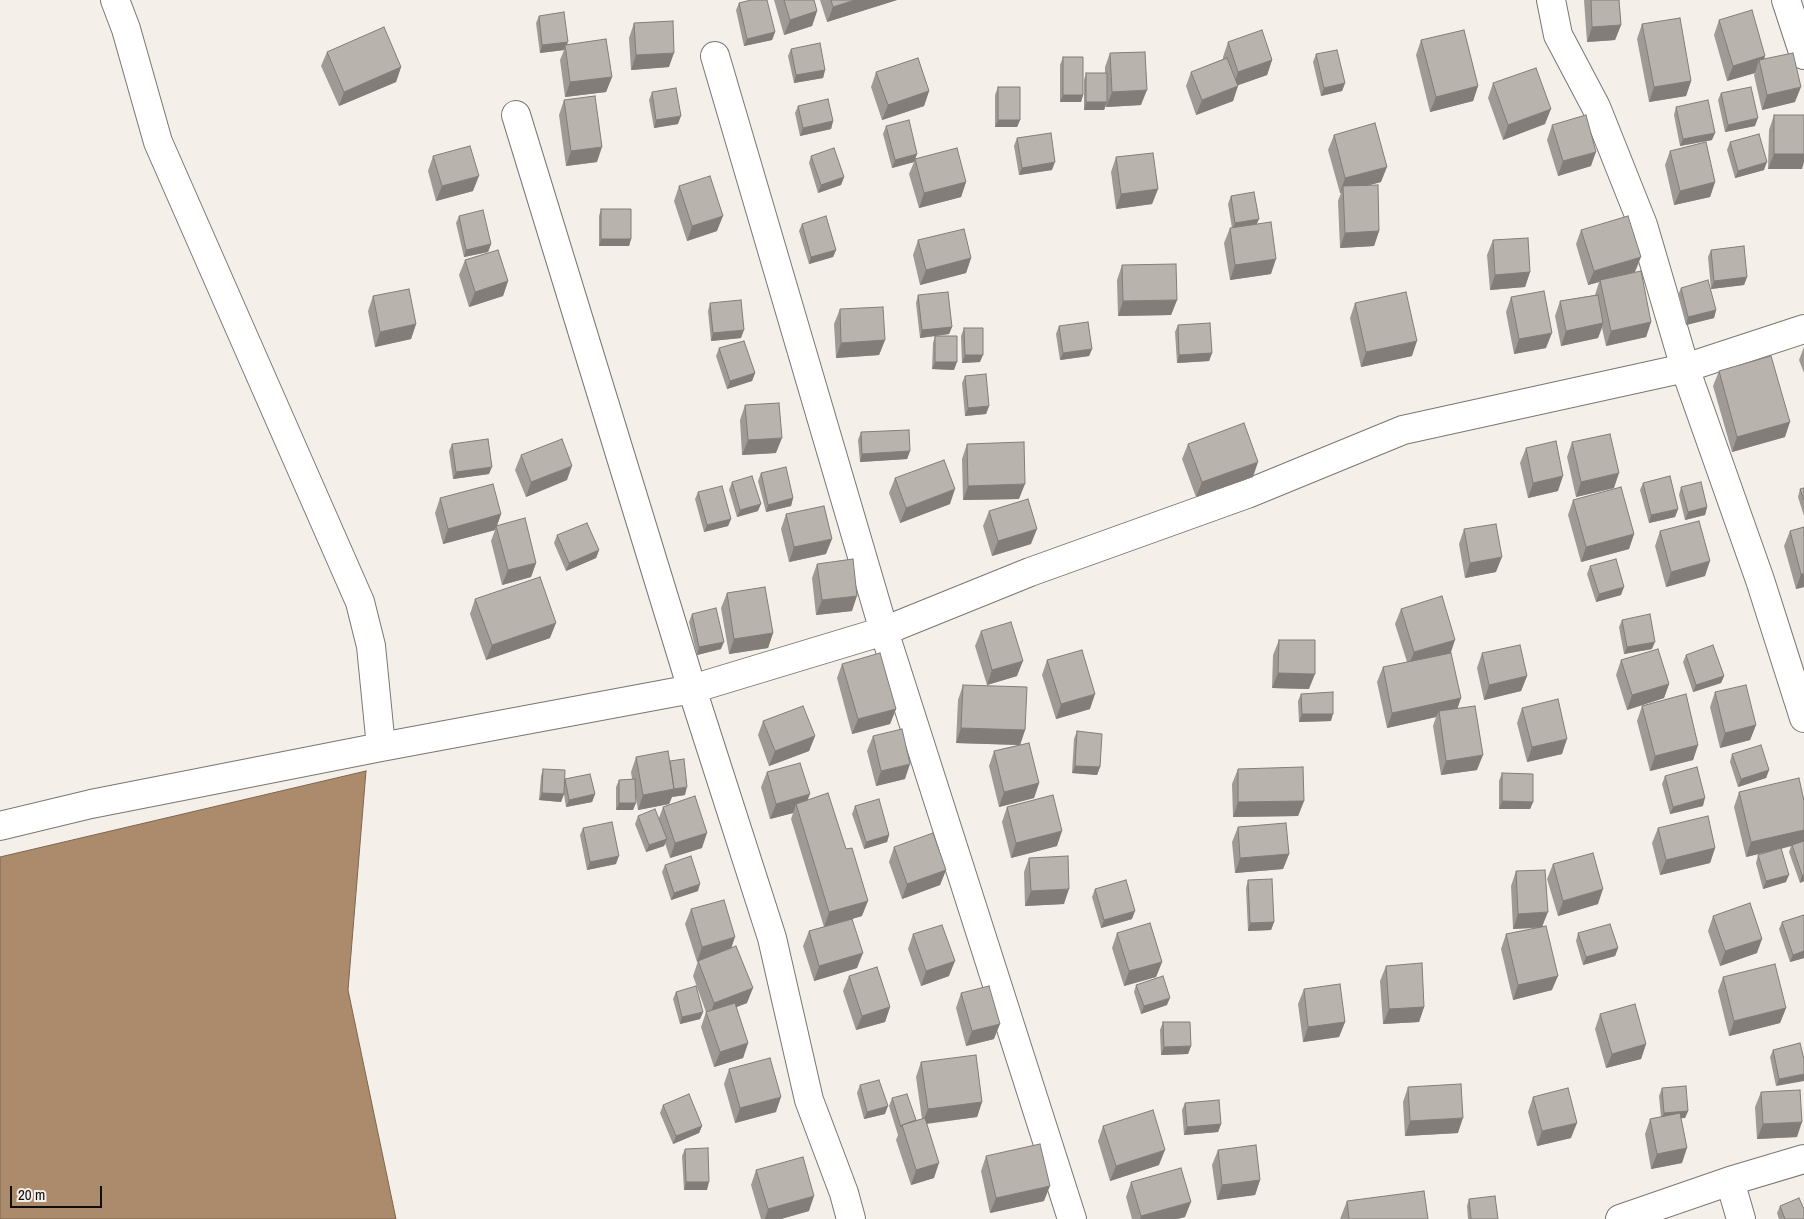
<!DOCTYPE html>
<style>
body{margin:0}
#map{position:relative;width:1804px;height:1219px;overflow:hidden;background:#f5efe9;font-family:"Archivo Narrow",sans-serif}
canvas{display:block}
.scale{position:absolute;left:10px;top:1186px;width:92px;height:22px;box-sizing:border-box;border:2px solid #100e0c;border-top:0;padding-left:6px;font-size:15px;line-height:18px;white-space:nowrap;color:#100e0c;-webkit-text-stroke:4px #f5efe9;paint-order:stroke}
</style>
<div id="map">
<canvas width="1804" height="1219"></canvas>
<div class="scale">20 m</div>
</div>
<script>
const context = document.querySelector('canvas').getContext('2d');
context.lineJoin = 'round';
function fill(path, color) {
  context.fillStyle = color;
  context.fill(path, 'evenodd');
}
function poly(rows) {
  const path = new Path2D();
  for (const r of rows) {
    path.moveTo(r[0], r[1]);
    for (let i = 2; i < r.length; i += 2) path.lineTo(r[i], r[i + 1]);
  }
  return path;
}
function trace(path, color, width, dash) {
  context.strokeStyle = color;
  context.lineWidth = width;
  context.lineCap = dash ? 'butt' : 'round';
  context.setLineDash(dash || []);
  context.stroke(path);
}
const water = poly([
 [366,771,348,990,396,1219,0,1219,0,857,366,771]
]);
const minor = poly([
 [115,0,126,29,158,142,360,602,371,646,381,747],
 [1551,0,1558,35,1596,107,1643,225,1685,368,1760,580,1804,718],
 [1786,0,1804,55],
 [715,56,884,631,1072,1219],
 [516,115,692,689,772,938,809,1100,844,1193,851,1219],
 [0,826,91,804,381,747,692,689,884,631,1030,572,1247,494,1403,430,1685,368,1804,329],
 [1730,1181,1741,1219],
 [1620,1219,1730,1181,1804,1159]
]);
const wall = poly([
 [774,0,814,0,817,11,812,26,784,35],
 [820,0,897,0,827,22],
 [1584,0,1619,0,1621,25,1615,40,1587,42],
 [739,3,775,32,772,40,744,46,736,10],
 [539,16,567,45,612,77,606,92,565,97,560,60,564,50,540,53,536,23],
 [1719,20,1765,56,1764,59,1795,102,1762,110,1754,75,1755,73,1727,81,1714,35],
 [634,23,669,67,631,70,629,38],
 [1642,24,1691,81,1686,96,1649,102,1637,39],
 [1421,40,1478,86,1473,101,1430,112,1416,55],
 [1228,42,1272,60,1267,75,1238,85,1233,101,1196,115,1186,86,1191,72,1223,59,1223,57],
 [791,49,825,70,823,78,794,83,788,56],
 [327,52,401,67,396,82,339,106,321,66],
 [1110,53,1141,105,1106,107,1106,104,1104,110,1084,110,1084,80,1086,73,1105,73,1105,67],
 [1316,54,1345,83,1342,91,1321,96,1313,62],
 [1063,57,1083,95,1081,102,1060,102,1060,65],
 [876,72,929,91,924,106,882,120,871,87],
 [1493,83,1545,124,1503,140,1488,98],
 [998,87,1020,120,1017,127,995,127,995,95],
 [652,92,678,124,654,128,649,100],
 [1721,93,1755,126,1725,132,1718,100],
 [564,100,597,162,566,166,559,115],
 [798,106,833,121,831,129,800,136,795,113],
 [1676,107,1712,140,1680,146,1674,115],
 [1774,115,1802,169,1768,169,1769,130],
 [1552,125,1591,166,1558,176,1547,140],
 [886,126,917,154,915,159,966,182,961,197,919,208,909,174,914,162,892,168,883,134],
 [1334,135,1381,182,1369,185,1379,231,1374,246,1340,248,1338,201,1341,193,1340,193,1328,150],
 [1017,138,1052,170,1019,175,1014,146],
 [1730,142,1764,170,1735,178,1727,150],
 [1670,151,1715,182,1710,197,1674,205,1665,165],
 [433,156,473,191,436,201,428,171],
 [811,156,844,177,841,185,818,193,809,163],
 [1116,157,1158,189,1152,204,1116,209,1111,172],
 [679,186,717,231,687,241,674,201],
 [1231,196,1257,224,1271,274,1230,280,1224,243,1230,228,1232,228,1228,204],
 [601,209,631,239,629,246,599,246,599,216],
 [459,216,491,244,488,252,464,257,456,223],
 [802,224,836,250,833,257,809,264,799,231],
 [1581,230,1635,272,1627,274,1651,322,1646,337,1606,346,1602,328,1598,338,1561,346,1555,316,1560,301,1595,295,1599,282,1588,285,1576,244],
 [918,240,971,258,966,273,920,285,913,255],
 [1493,240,1530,272,1525,287,1490,290,1487,255],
 [1711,250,1747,277,1744,285,1711,289,1708,257],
 [465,260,508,281,503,296,469,307,459,275],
 [1122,265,1177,300,1171,315,1118,316,1117,280],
 [1681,288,1716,310,1714,318,1686,325,1678,295],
 [918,295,952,327,949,334,935,336,954,370,932,369,933,343,935,336,920,338,916,303],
 [373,296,416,324,411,339,375,347,368,311],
 [1511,297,1546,348,1514,354,1506,312],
 [710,303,741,338,711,341,708,311],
 [1355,303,1412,356,1361,367,1350,318],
 [840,309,885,340,879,355,836,358,834,324],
 [1178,325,1212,353,1209,361,1177,363,1175,332],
 [1059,326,1092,349,1089,356,1060,360,1056,334],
 [964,328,980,362,962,363,961,336],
 [1804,347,1804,373,1799,360],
 [719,348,755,373,752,381,727,389,716,356],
 [1719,371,1785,437,1732,452,1713,386],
 [965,376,989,406,986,414,965,416,962,383],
 [745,405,776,453,742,455,740,420],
 [861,432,910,451,907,459,860,462,858,440],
 [1572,442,1614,488,1576,497,1567,457],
 [452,444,489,474,453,479,449,451],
 [967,444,1019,499,963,500,962,459],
 [1188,444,1253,477,1196,497,1182,459],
 [1526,448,1558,491,1528,498,1520,463],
 [521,455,567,480,526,497,515,470],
 [761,473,793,498,791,506,766,512,758,481],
 [895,478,950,504,900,523,889,493],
 [732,482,758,511,737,517,729,490],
 [1643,483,1678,509,1675,517,1649,523,1640,490],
 [1681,487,1707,507,1705,515,1685,520,1679,495],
 [1804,488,1804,516,1798,497,1800,489],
 [698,492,731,519,728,526,704,532,695,499],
 [440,498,501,514,497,526,536,563,531,577,502,585,491,541,495,530,443,544,435,513],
 [1573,500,1634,534,1629,549,1581,562,1568,515],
 [989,511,1031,544,992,556,983,526],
 [786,514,826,554,789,562,781,529],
 [1804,527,1804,587,1796,589,1784,546,1790,531],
 [1464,529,1496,572,1465,578,1459,544],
 [1660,531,1705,576,1666,587,1655,546],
 [557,535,599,550,596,558,566,571,554,543],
 [817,564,852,611,816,615,812,578],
 [1590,566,1621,595,1596,602,1587,574],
 [727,593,773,633,768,648,729,654,721,608],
 [475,599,550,638,486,660,470,614],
 [1401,609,1450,653,1461,698,1457,708,1477,770,1441,775,1433,726,1436,717,1387,728,1377,682,1383,667,1407,662,1395,624],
 [692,614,721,649,697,655,689,622],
 [1622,620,1652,649,1624,654,1619,627],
 [981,631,1017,676,987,685,975,646],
 [1279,640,1309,689,1272,688,1273,655],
 [1482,653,1527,676,1521,691,1484,700,1477,668],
 [1686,655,1724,676,1721,683,1693,692,1683,662],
 [1047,660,1090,709,1056,719,1042,675],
 [1621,660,1669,684,1664,698,1627,710,1616,675],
 [842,664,896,709,890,724,852,734,837,678],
 [963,685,1025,730,1020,745,1039,783,1034,798,999,807,989,766,994,751,1019,745,956,743,958,700],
 [1715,692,1756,725,1750,740,1720,748,1710,707],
 [1301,694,1331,721,1299,722,1298,701],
 [1642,706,1698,745,1693,760,1650,771,1637,721],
 [1522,708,1562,754,1527,762,1517,723],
 [763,721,815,736,809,751,769,766,758,735],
 [1077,731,1100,767,1097,775,1072,773,1074,739],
 [873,736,905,779,876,786,867,751],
 [1732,754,1769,770,1766,778,1738,787,1730,762],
 [636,757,670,762,685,795,672,797,669,804,638,810,636,798,633,810,616,810,616,787,619,780,632,779,631,772],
 [543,769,564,780,595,794,592,802,566,807,564,794,561,802,539,800,541,776],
 [1238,769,1304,801,1298,816,1233,817,1232,784],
 [767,772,808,800,862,916,852,919,857,968,814,981,803,946,809,931,824,927,791,819,793,813,770,819,761,787],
 [1502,773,1533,802,1530,809,1499,809,1499,781],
 [1665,776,1703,806,1670,814,1662,784],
 [1739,792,1804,801,1804,881,1800,883,1789,852,1791,846,1781,849,1786,882,1763,889,1756,863,1758,855,1780,849,1746,857,1734,807],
 [855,806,889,835,887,842,864,849,852,814],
 [663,807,702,848,670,858,665,843,664,846,646,852,635,824,638,816,659,818],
 [1007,807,1057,846,1011,858,1002,822],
 [1238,827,1289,854,1283,869,1235,873,1232,842],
 [583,828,616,864,587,870,580,835],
 [1658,828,1715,848,1710,863,1660,875,1652,843],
 [894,847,946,870,940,885,902,899,889,862],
 [1029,858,1064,904,1025,906,1024,872],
 [1553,864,1598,904,1558,916,1547,879],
 [665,865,698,891,671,900,662,872],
 [1516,871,1543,926,1552,990,1513,1000,1501,949,1506,934,1538,928,1513,929,1511,886],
 [1248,880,1274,922,1271,930,1248,931,1246,888],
 [1095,889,1132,919,1101,928,1092,897],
 [691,909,731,948,747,1003,736,1007,748,1043,743,1058,714,1067,701,1027,706,1012,693,976,698,961,697,962,685,924],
 [1804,915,1804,958,1790,962,1779,929,1782,922],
 [1713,916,1757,953,1720,966,1708,931],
 [1117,933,1162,962,1156,977,1124,986,1112,948],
 [1578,933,1618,948,1615,956,1583,965,1576,941],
 [913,934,949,976,921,986,908,949],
 [1386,966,1424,1007,1419,1022,1383,1024,1380,981],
 [849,976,890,1007,885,1022,856,1030,843,991],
 [1723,977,1786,1008,1780,1023,1729,1036,1718,991],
 [1136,985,1167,1005,1141,1014,1134,992],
 [1304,989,1345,1022,1339,1037,1303,1042,1298,1004],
 [676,992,703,1012,700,1019,680,1024,673,999],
 [961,993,994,1039,966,1046,956,1008],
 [1600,1014,1646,1044,1641,1059,1606,1068,1595,1029],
 [1163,1022,1191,1046,1188,1054,1161,1055,1160,1030],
 [1800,1043,1776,1086,1770,1057,1773,1050],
 [921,1062,982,1102,977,1117,927,1124,934,1178,911,1185,896,1140,898,1135,889,1106,892,1098,916,1120,922,1119,916,1077],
 [729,1069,776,1112,735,1123,724,1084],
 [860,1085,885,1114,864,1119,857,1093],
 [1408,1087,1458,1133,1405,1136,1403,1102],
 [1662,1088,1688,1111,1685,1118,1681,1118,1682,1163,1651,1169,1645,1134,1650,1119,1661,1117,1659,1096],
 [1761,1092,1797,1137,1757,1139,1755,1107],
 [1533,1097,1571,1138,1537,1146,1528,1112],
 [1185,1103,1221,1124,1218,1132,1184,1135,1182,1110],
 [663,1105,702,1126,699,1133,673,1144,660,1113],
 [1103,1126,1159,1165,1110,1181,1098,1141],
 [685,1149,707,1190,684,1190,682,1156],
 [1218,1150,1260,1180,1255,1195,1217,1200,1212,1165],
 [986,1156,1044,1201,990,1213,981,1171],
 [756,1170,809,1211,781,1219,761,1219,751,1185],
 [1131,1182,1185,1217,1177,1219,1132,1219,1126,1197],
 [1469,1199,1498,1219,1468,1219,1467,1206],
 [1347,1201,1428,1219,1340,1219],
 [1780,1206,1804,1219,1779,1219,1777,1213]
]);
const shadedWall = poly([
 [855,0,897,0,827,22,833,7],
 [817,11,812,26,784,35,790,20],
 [1621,25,1615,40,1587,42,1592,27],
 [775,32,772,40,744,46,747,39],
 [568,42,566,47,565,45,564,50,540,53,542,45],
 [674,53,669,67,631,70,636,55],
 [1765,56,1761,68,1759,60,1755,73,1727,81,1733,66],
 [1272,60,1267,75,1233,87,1238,72],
 [401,67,396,82,339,106,344,92],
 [825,70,823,78,794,83,796,75],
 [612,77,606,92,565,97,570,82],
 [1691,81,1686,96,1649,102,1654,87],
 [1345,83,1342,91,1321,96,1324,88],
 [1238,86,1233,101,1196,115,1202,100],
 [1478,86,1473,101,1430,112,1436,97],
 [1801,87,1795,102,1762,110,1767,95],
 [1147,90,1141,105,1106,107,1112,92],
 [929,91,924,106,882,120,888,105],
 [1063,95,1083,95,1081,102,1060,102],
 [1086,102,1107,102,1104,110,1084,110],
 [1551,109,1545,124,1503,140,1508,125],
 [681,116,678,124,654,128,656,120],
 [1758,118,1755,126,1725,132,1728,125],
 [998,120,1020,120,1017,127,995,127],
 [833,121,831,129,800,136,803,128],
 [1715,133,1712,140,1680,146,1683,139],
 [602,147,597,162,566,166,571,151],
 [1596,152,1591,166,1558,176,1563,161],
 [917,154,914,162,892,168,895,160],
 [1774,154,1804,154,1804,162,1802,169,1768,169],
 [1055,162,1052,170,1019,175,1022,168],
 [1767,162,1764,170,1735,178,1738,171],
 [1387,167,1381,182,1344,192,1343,186,1341,193,1340,193,1345,178],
 [479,176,473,191,436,201,442,186],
 [844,177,841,185,818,193,821,185],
 [966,182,961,197,919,208,924,193],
 [1715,182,1710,197,1674,205,1680,191],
 [1158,189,1152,204,1116,209,1121,194],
 [723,216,717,231,687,241,692,226],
 [1259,219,1256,226,1232,231,1235,223],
 [1379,231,1374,246,1340,248,1345,233],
 [601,239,631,239,629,246,599,246],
 [491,244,488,252,464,257,466,250],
 [836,250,833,257,809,264,811,257],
 [1641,257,1635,272,1600,282,1600,280,1599,282,1588,285,1594,271],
 [971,258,966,273,920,285,926,270],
 [1276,259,1271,274,1230,280,1235,265],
 [1530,272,1525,287,1490,290,1495,275],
 [1747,277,1744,285,1711,289,1714,281],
 [508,281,503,296,469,307,475,292],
 [1177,300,1171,315,1118,316,1123,301],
 [1716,310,1714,318,1686,325,1688,317],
 [1651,322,1646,337,1606,346,1611,331],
 [1603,323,1598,338,1561,346,1566,331],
 [416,324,411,339,375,347,380,332],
 [952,327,949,334,920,338,922,330],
 [744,330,741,338,711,341,713,333],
 [1552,333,1546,348,1514,354,1519,339],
 [885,340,879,355,836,358,841,343],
 [1417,341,1412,356,1361,367,1366,352],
 [1092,349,1089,356,1060,360,1063,353],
 [1212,353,1209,361,1177,363,1179,355],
 [965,355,983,355,980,362,962,363],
 [935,362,957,362,954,370,932,369],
 [755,373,752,381,727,389,730,381],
 [989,406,986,414,965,416,968,408],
 [1790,422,1785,437,1732,452,1737,437],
 [782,438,776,453,742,455,748,440],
 [910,451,907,459,860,462,862,454],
 [1258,462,1253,477,1196,497,1202,482],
 [572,466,567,480,526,497,531,482],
 [492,467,489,474,453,479,456,472],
 [1619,473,1614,488,1576,497,1581,482],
 [1563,476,1558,491,1528,498,1533,483],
 [1025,484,1019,499,963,500,968,486],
 [955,489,950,504,900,523,906,508],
 [793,498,791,506,766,512,768,505],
 [761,504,758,511,737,517,740,510],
 [1707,507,1705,515,1685,520,1688,512],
 [1678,509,1675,517,1649,523,1651,515],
 [501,514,496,528,496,526,495,530,443,544,448,529],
 [731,519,728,526,704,532,707,525],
 [1037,529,1031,544,992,556,998,541],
 [1634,534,1629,549,1581,562,1586,547],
 [832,539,826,554,789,562,794,547],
 [599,550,596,558,566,571,569,563],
 [1502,557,1496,572,1465,578,1470,563],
 [1710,561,1705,576,1666,587,1671,572],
 [536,563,531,577,502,585,508,570],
 [1801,574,1804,574,1804,587,1796,589],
 [1624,587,1621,595,1596,602,1599,594],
 [857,596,852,611,816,615,822,600],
 [556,623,550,638,486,660,492,645],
 [773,633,768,648,729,654,734,639],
 [1455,640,1450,655,1408,667,1414,652],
 [724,642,721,649,697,655,699,647],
 [1655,642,1652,649,1624,654,1627,647],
 [1023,661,1017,676,987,685,992,670],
 [1278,673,1315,674,1309,689,1272,688],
 [1527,676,1521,691,1484,700,1489,685],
 [1724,676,1721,683,1693,692,1696,685],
 [1669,684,1664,698,1627,710,1632,695],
 [1095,694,1090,709,1056,719,1061,704],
 [1461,698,1456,713,1439,711,1436,717,1387,728,1392,713],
 [896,709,890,724,852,734,858,719],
 [1302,714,1333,714,1331,721,1299,722],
 [1756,725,1750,740,1720,748,1725,733],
 [961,728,1025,730,1020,745,956,743],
 [815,736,809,751,769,766,775,751],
 [1567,739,1562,754,1527,762,1532,747],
 [1698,745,1693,760,1650,771,1655,756],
 [1483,755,1477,770,1441,775,1446,761],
 [910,764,905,779,876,786,881,771],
 [1075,766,1100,767,1097,775,1072,773],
 [1769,770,1766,778,1738,787,1741,779],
 [1039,783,1034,798,999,807,1004,792],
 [687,787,685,795,672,797,669,804,638,810,643,795],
 [542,793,564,794,561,802,539,800],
 [595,794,592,802,566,807,569,800],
 [810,794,804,809,796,804,793,813,770,819,776,804],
 [1705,798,1703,806,1670,814,1673,807],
 [1304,801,1298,816,1233,817,1238,802],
 [1502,801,1533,802,1530,809,1499,809],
 [619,803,636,803,633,810,616,810],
 [1804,830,1804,843,1792,845,1791,846,1746,857,1751,842],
 [1062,831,1057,846,1011,858,1016,843],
 [707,833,702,848,670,858,675,843],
 [889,835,887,842,864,849,866,842],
 [667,839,664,846,646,852,649,845],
 [1715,848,1710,863,1660,875,1666,860],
 [1289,854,1283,869,1235,873,1240,858],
 [619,856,616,864,587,870,590,862],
 [946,870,940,885,902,899,907,884],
 [1789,875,1786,882,1763,889,1766,881],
 [1802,875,1804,875,1804,881,1800,883],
 [700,884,698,891,671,900,674,893],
 [1069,889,1064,904,1025,906,1031,891],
 [1603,889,1598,904,1558,916,1563,901],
 [868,901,862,916,824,927,829,912],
 [1135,911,1132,919,1101,928,1104,920],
 [1548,912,1542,927,1513,929,1518,914],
 [1274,922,1271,930,1248,931,1250,923],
 [735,937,730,952,697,962,702,947],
 [1762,939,1757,953,1720,966,1725,951],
 [1618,948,1615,956,1583,965,1586,957],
 [1804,951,1804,958,1790,962,1793,955],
 [863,953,857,968,814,981,819,966],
 [955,961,949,976,921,986,926,971],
 [1162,962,1156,977,1124,986,1129,971],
 [1558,976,1552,990,1513,1000,1518,985],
 [753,988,747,1003,709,1018,714,1003],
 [1170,998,1167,1005,1141,1014,1144,1006],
 [890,1007,885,1022,856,1030,862,1016],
 [1424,1007,1419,1022,1383,1024,1389,1009],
 [1786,1008,1780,1023,1729,1036,1734,1021],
 [703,1012,700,1019,680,1024,682,1017],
 [1345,1022,1339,1037,1303,1042,1308,1027],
 [1000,1024,994,1039,966,1046,972,1031],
 [748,1043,743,1058,714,1067,720,1052],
 [1646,1044,1641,1059,1606,1068,1612,1054],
 [1191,1046,1188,1054,1161,1055,1164,1047],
 [1804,1074,1804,1081,1776,1086,1779,1079],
 [781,1097,776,1112,735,1123,740,1108],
 [982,1102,977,1117,922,1124,928,1109],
 [888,1106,885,1114,864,1119,867,1112],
 [1688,1111,1685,1118,1661,1120,1664,1113],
 [1463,1118,1458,1133,1405,1136,1410,1121],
 [1802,1122,1797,1137,1757,1139,1763,1124],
 [1577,1123,1571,1138,1537,1146,1542,1131],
 [1221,1124,1218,1132,1184,1135,1187,1127],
 [702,1126,699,1133,673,1144,676,1136],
 [1687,1148,1682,1163,1651,1169,1657,1154],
 [1165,1150,1159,1165,1110,1181,1116,1166],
 [939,1163,934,1178,911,1185,916,1170],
 [1260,1180,1255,1195,1217,1200,1222,1185],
 [686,1182,709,1182,707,1190,684,1190],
 [1050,1186,1044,1201,990,1213,996,1198],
 [814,1196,809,1211,781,1219,765,1219,768,1209],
 [1191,1202,1185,1217,1177,1219,1140,1219,1141,1216]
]);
const building = poly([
 [751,0,767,0,775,32,747,39,739,3,751,0],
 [784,0,814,0,817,11,790,20,784,0],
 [831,0,855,0,833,7,831,0],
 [1591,0,1619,0,1621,25,1592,27,1591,0],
 [1752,10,1765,56,1733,66,1719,20,1752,10],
 [564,12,568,42,542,45,539,16,564,12],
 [1680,18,1691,81,1654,87,1642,24,1680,18],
 [673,21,674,53,636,55,634,23,673,21],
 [384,27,401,67,344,92,327,52,384,27],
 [1262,30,1272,60,1238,72,1228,42,1262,30],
 [1464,30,1478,86,1436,97,1421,40,1464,30],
 [606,39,612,77,570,82,565,45,606,39],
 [820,43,825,70,796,75,791,49,820,43],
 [1337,50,1345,83,1324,88,1316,54,1337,50],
 [1145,52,1147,90,1112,92,1110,53,1145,52],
 [1793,53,1801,87,1767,95,1759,60,1793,53],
 [1063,57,1083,57,1083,95,1063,95,1063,57],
 [918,58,929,91,888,105,876,72,918,58],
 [1227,58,1238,86,1202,100,1191,72,1227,58],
 [1536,68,1551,109,1508,125,1493,83,1536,68],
 [1086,73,1107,73,1107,102,1086,102,1086,73],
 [998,87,1020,87,1020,120,998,120,998,87],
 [1751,87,1758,118,1728,125,1721,93,1751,87],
 [676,88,681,116,656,120,652,92,676,88],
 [595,96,602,147,571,151,564,100,595,96],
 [828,99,833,121,803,128,798,106,828,99],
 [1708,100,1715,133,1683,139,1676,107,1708,100],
 [1586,115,1596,152,1563,161,1552,125,1586,115],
 [1774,115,1804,115,1804,154,1774,154,1774,115],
 [909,120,917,154,895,160,886,126,909,120],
 [1375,123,1387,167,1345,178,1334,135,1375,123],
 [1051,133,1055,162,1022,168,1017,138,1051,133],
 [1759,134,1767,162,1738,171,1730,142,1759,134],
 [1706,142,1715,182,1680,191,1670,151,1706,142],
 [470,146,479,176,442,186,433,156,470,146],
 [834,148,844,177,821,185,811,156,834,148],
 [957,148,966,182,924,193,915,159,957,148],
 [1153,153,1158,189,1121,194,1116,157,1153,153],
 [710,176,723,216,692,226,679,186,710,176],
 [1378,185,1379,231,1345,233,1343,186,1378,185],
 [1254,192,1259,219,1235,223,1231,196,1254,192],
 [601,209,631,209,631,239,601,239,601,209],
 [483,210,491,244,466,250,459,216,483,210],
 [826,216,836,250,811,257,802,224,826,216],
 [1628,216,1641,257,1594,271,1581,230,1628,216],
 [1271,222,1276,259,1235,265,1230,228,1271,222],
 [964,229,971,258,926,270,918,240,964,229],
 [1528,238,1530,272,1495,275,1493,240,1528,238],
 [1744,246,1747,277,1714,281,1711,250,1744,246],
 [498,250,508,281,475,292,465,260,498,250],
 [1176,264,1177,300,1123,301,1122,265,1176,264],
 [1641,271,1651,322,1611,331,1600,280,1641,271],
 [1708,280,1716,310,1688,317,1681,288,1708,280],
 [409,289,416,324,380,332,373,296,409,289],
 [1544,291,1552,333,1519,339,1511,297,1544,291],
 [948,292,952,327,922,330,918,295,948,292],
 [1406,292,1417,341,1366,352,1355,303,1406,292],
 [1598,295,1603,323,1566,331,1560,301,1598,295],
 [741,300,744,330,713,333,710,303,741,300],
 [883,307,885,340,841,343,840,309,883,307],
 [1088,322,1092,349,1063,353,1059,326,1088,322],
 [1210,323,1212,353,1179,355,1178,325,1210,323],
 [964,328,983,328,983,355,965,355,964,328],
 [935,336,957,336,957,362,935,362,935,336],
 [744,341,755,373,730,381,719,348,744,341],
 [1771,356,1790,422,1737,437,1719,371,1771,356],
 [986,374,989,406,968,408,965,376,986,374],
 [779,403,782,438,748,440,745,405,779,403],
 [1244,423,1258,462,1202,482,1188,444,1244,423],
 [909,430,910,451,862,454,861,432,909,430],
 [1610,434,1619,473,1581,482,1572,442,1610,434],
 [488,439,492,467,456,472,452,444,488,439],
 [562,439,572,466,531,482,521,455,562,439],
 [1556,441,1563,476,1533,483,1526,448,1556,441],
 [1024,442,1025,484,968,486,967,444,1024,442],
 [944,460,955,489,906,508,895,478,944,460],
 [786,467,793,498,768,505,761,473,786,467],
 [752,476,761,504,740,510,732,482,752,476],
 [1670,476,1678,509,1651,515,1643,483,1670,476],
 [1701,482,1707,507,1688,512,1681,487,1701,482],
 [493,484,501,514,448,529,440,498,493,484],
 [722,486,731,519,707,525,698,492,722,486],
 [1621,487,1634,534,1586,547,1573,500,1621,487],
 [1804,488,1804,500,1800,489,1804,488],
 [1028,499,1037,529,998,541,989,511,1028,499],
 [824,506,832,539,794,547,786,514,824,506],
 [525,518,536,563,508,570,496,526,525,518],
 [1699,521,1710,561,1671,572,1660,531,1699,521],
 [587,523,599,550,569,563,557,535,587,523],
 [1496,524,1502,557,1470,563,1464,529,1496,524],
 [1804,527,1804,574,1801,574,1790,531,1804,527],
 [853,559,857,596,822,600,817,564,853,559],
 [1616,559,1624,587,1599,594,1590,566,1616,559],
 [540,577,556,623,492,645,475,599,540,577],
 [765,587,773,633,734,639,727,593,765,587],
 [1442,596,1455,640,1414,652,1401,609,1442,596],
 [716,608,724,642,699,647,692,614,716,608],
 [1650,614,1655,642,1627,647,1622,620,1650,614],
 [1011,622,1023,661,992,670,981,631,1011,622],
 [1279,640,1315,640,1315,674,1278,673,1279,640],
 [1520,645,1527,676,1489,685,1482,653,1520,645],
 [1713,645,1724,676,1696,685,1686,655,1713,645],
 [1658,649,1669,684,1632,695,1621,660,1658,649],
 [1082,650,1095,694,1061,704,1047,660,1082,650],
 [880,653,896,709,858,719,842,664,880,653],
 [1451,653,1461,698,1392,713,1383,667,1451,653],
 [963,685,1027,687,1025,730,961,728,963,685],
 [1746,685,1756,725,1725,733,1715,692,1746,685],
 [1333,692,1333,714,1302,714,1301,694,1333,692],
 [1686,694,1698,745,1655,756,1642,706,1686,694],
 [1558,699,1567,739,1532,747,1522,708,1558,699],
 [803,706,815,736,775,751,763,721,803,706],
 [1475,706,1483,755,1446,761,1439,711,1475,706],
 [902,729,910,764,881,771,873,736,902,729],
 [1077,731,1102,734,1100,767,1075,766,1077,731],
 [1029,743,1039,783,1004,792,994,751,1029,743],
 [1761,745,1769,770,1741,779,1732,754,1761,745],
 [668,751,674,789,643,795,636,757,668,751],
 [684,759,687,787,674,789,670,761,684,759],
 [800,763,810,794,776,804,767,772,800,763],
 [1303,767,1304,801,1238,802,1238,769,1303,767],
 [1697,767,1705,798,1673,807,1665,776,1697,767],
 [543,769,565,770,564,794,542,793,543,769],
 [1502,773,1533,774,1533,802,1502,801,1502,773],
 [590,774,595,794,569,800,565,779,590,774],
 [1799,778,1804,801,1804,830,1751,842,1739,792,1799,778],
 [635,779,636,803,619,803,619,780,635,779],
 [828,793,846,849,852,848,868,901,829,912,796,804,828,793],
 [1053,795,1062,831,1016,843,1007,807,1053,795],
 [695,796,707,833,675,843,663,807,695,796],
 [879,799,889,835,866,842,855,806,879,799],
 [655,809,667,839,649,845,638,816,655,809],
 [1708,816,1715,848,1666,860,1658,828,1708,816],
 [612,822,619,856,590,862,583,828,612,822],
 [1286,823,1289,854,1240,858,1238,827,1286,823],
 [933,833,946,870,907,884,894,847,933,833],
 [1804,841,1804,875,1802,875,1792,845,1804,841],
 [1781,848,1789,875,1766,881,1758,855,1781,848],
 [1593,853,1603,889,1563,901,1553,864,1593,853],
 [691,856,700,884,674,893,665,865,691,856],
 [1068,856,1069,889,1031,891,1029,858,1068,856],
 [1545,870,1548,912,1518,914,1516,871,1545,870],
 [1272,879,1274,922,1250,923,1248,880,1272,879],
 [1126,880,1135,911,1104,920,1095,889,1126,880],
 [724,900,735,937,702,947,691,909,724,900],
 [1750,903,1762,939,1725,951,1713,916,1750,903],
 [1804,915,1804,951,1793,955,1782,922,1804,915],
 [852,919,863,953,819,966,809,931,852,919],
 [1150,923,1162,962,1129,971,1117,933,1150,923],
 [1610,924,1618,948,1586,957,1578,933,1610,924],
 [942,925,955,961,926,971,913,934,942,925],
 [1546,926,1558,976,1518,985,1506,934,1546,926],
 [736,946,753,988,714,1003,698,961,736,946],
 [1422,963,1424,1007,1389,1009,1386,966,1422,963],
 [1775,964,1786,1008,1734,1021,1723,977,1775,964],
 [877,967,890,1007,862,1016,849,976,877,967],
 [1163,976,1170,998,1144,1006,1136,985,1163,976],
 [1340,984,1345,1022,1308,1027,1304,989,1340,984],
 [696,986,703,1012,682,1017,676,992,696,986],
 [989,986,1000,1024,972,1031,961,993,989,986],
 [735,1003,748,1043,720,1052,706,1012,735,1003],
 [1635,1004,1646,1044,1612,1054,1600,1014,1635,1004],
 [1163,1022,1190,1022,1191,1046,1164,1047,1163,1022],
 [1800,1043,1804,1059,1804,1074,1779,1079,1773,1050,1800,1043],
 [976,1055,982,1102,928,1109,921,1062,976,1055],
 [770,1058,781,1097,740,1108,729,1069,770,1058],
 [879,1080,888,1106,867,1112,860,1085,879,1080],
 [1461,1084,1463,1118,1410,1121,1408,1087,1461,1084],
 [1686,1086,1688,1111,1664,1113,1662,1088,1686,1086],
 [1568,1088,1577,1123,1542,1131,1533,1097,1568,1088],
 [1800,1090,1802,1122,1763,1124,1761,1092,1800,1090],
 [689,1094,702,1126,676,1136,663,1105,689,1094],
 [907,1094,916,1120,902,1125,901,1127,892,1098,907,1094],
 [1219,1100,1221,1124,1187,1127,1185,1103,1219,1100],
 [1153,1110,1165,1150,1116,1166,1103,1126,1153,1110],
 [1680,1113,1687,1148,1657,1154,1650,1119,1680,1113],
 [925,1118,939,1163,916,1170,902,1125,925,1118],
 [1040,1144,1050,1186,996,1198,986,1156,1040,1144],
 [1256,1145,1260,1180,1222,1185,1218,1150,1256,1145],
 [708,1148,709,1182,686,1182,685,1149,708,1148],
 [803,1157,814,1196,768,1209,756,1170,803,1157],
 [1181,1168,1191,1202,1141,1216,1131,1182,1181,1168],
 [1424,1191,1428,1219,1349,1219,1347,1201,1424,1191],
 [1495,1196,1498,1219,1471,1219,1469,1199,1495,1196],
 [1799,1198,1804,1209,1804,1219,1785,1219,1780,1206,1799,1198]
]);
fill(water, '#ac8b6c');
trace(water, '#7d664f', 1);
trace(minor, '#7b7671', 30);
trace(minor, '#fff', 28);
fill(wall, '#9f9a95');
fill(shadedWall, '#827d79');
fill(building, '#b9b3ad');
trace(building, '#827d79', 1);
</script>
